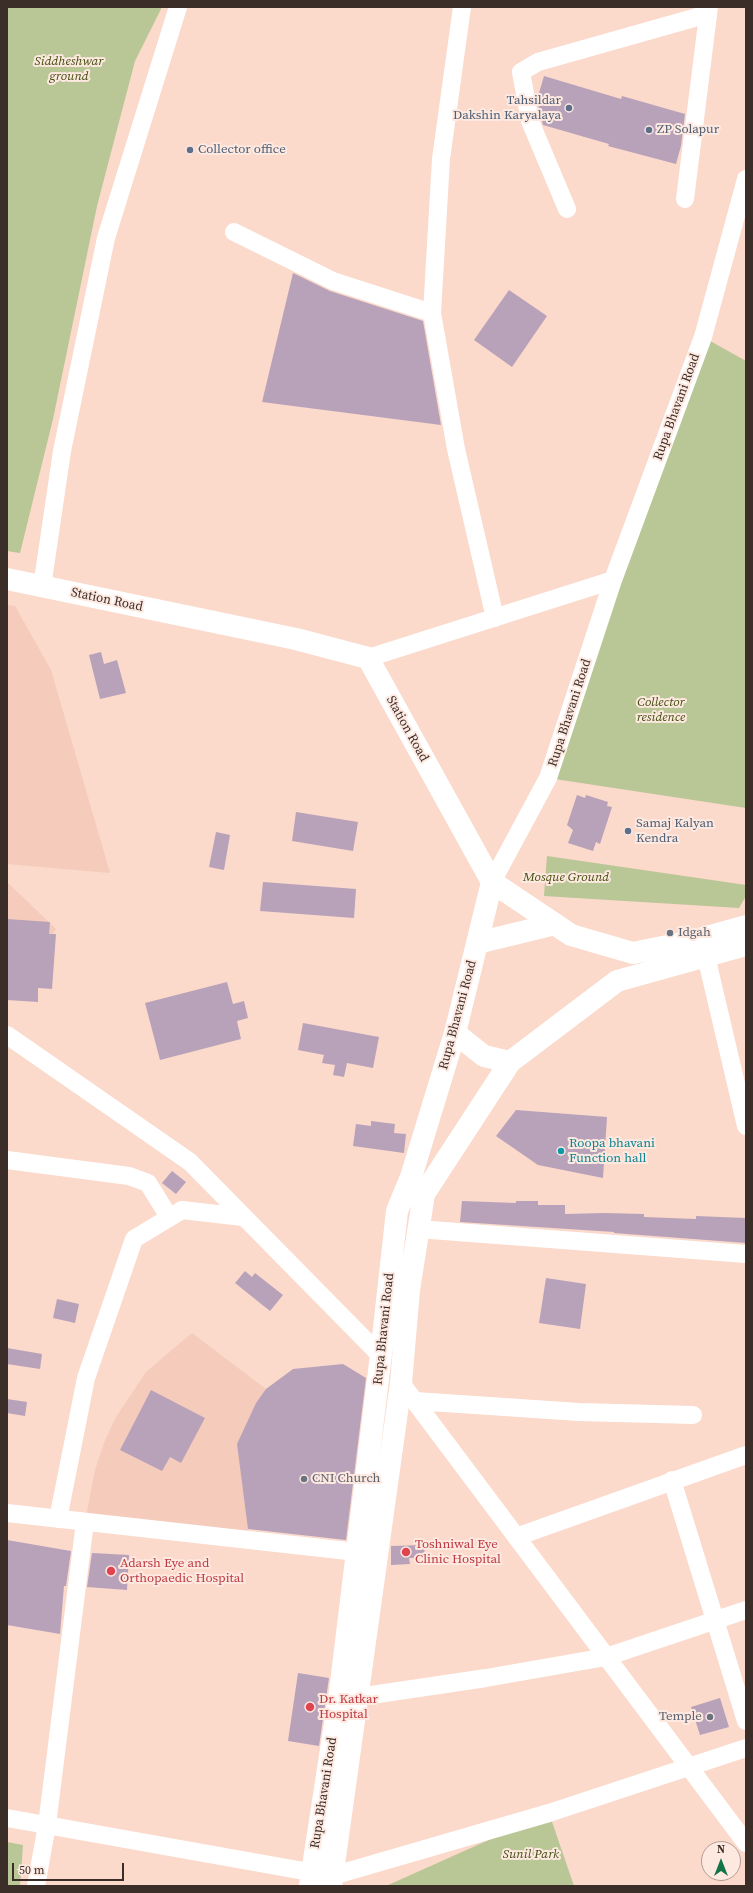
<!DOCTYPE html>
<style>
body{margin:0}
#map{position:relative;width:753px;height:1893px;overflow:hidden;background:#fbd9cb;font-family:"Source Serif 4",serif}
canvas{display:block}
.frame{position:absolute;inset:0;border:8px solid #3b2e29;pointer-events:none}
.north{position:absolute;left:701px;top:1841px;width:40px;height:40px;box-sizing:border-box;background:#fee9e1;border:1px solid #b09e97;border-radius:50%;rotate:0deg;font-size:11px;font-weight:700;line-height:16px;text-align:center;color:#3b2e29}
.north::after{content:'';display:block;margin:auto;width:14px;height:18px;background:#137349;clip-path:polygon(50% 0,100% 100%,50% 72%,0 100%)}
.scale{position:absolute;left:12px;top:1863px;width:112px;height:18px;box-sizing:border-box;border:2px solid #3b2e29;border-top:0;padding-left:5px;font-size:12px;line-height:14px;white-space:nowrap;color:#3b2e29;-webkit-text-stroke:3px #fee9e1;paint-order:stroke}
</style>
<div id="map">
<canvas width="753" height="1893"></canvas>
<div class="frame"></div>
<div class="north">N</div>
<div class="scale">50 m</div>
</div>
<script>
const context = document.querySelector('canvas').getContext('2d');
context.lineJoin = 'round';
function fill(path, color) {
  context.fillStyle = color;
  context.fill(path, 'evenodd');
}
function poly(rows) {
  const path = new Path2D();
  for (const r of rows) {
    path.moveTo(r[0], r[1]);
    for (let i = 2; i < r.length; i += 2) path.lineTo(r[i], r[i + 1]);
  }
  return path;
}
function trace(path, color, width, dash) {
  context.strokeStyle = color;
  context.lineWidth = width;
  context.lineCap = dash ? 'butt' : 'round';
  context.setLineDash(dash || []);
  context.stroke(path);
}
function write(font, color, halo, rows, align = 'center') {
  context.font = font + ' "Source Serif 4",serif';
  context.lineWidth = 4;
  context.setLineDash([]);
  context.textBaseline = 'middle';
  context.strokeStyle = halo;
  context.fillStyle = color;
  for (const [text, x, y, turn = 0] of rows) {
    context.save();
    context.translate(x, y);
    context.rotate((+turn || 0) * Math.PI / 180);
    context.textAlign = isNaN(turn) ? turn : align;
    if (halo) context.strokeText(text, 0, 0);
    context.fillText(text, 0, 0);
    context.restore();
  }
}
const built = poly([
 [7,605,15,606,51,670,110,873,7,864],
 [7,882,56,929,7,1002],
 [192,1333,266,1389,247,1514,249,1540,85,1522,95,1470,104,1443,116,1417,146,1372]
]);
const green = poly([
 [7,7,162,7,135,61,97,206,53,419,20,553,7,551],
 [703,337,746,361,746,808,548,778],
 [547,856,746,885,746,896,739,908,544,896],
 [549,1813,574,1886,386,1886],
 [7,1842,23,1845,20,1886,7,1886]
]);
const building = poly([
 [544,76,621,99,622,96,685,114,681,146,676,164,608,146,609,144,543,125,537,100],
 [293,273,330,291,423,321,441,425,262,402],
 [509,290,547,316,512,367,474,340],
 [101,652,104,664,117,660,126,693,100,699,89,655],
 [577,795,585,798,586,795,608,802,607,806,612,807,600,844,596,842,593,851,568,843,573,830,567,825],
 [296,812,358,822,353,851,292,841],
 [216,832,230,835,224,870,209,867],
 [263,882,356,889,354,918,260,911],
 [7,919,50,922,49,934,56,934,52,989,38,988,38,1002,7,1000],
 [227,982,233,1004,244,1001,248,1018,237,1021,241,1039,160,1060,145,1003],
 [303,1023,379,1037,373,1068,347,1063,344,1077,333,1075,335,1065,322,1063,324,1055,298,1050],
 [516,1110,607,1117,603,1178,538,1165,496,1136],
 [371,1121,395,1124,394,1133,406,1134,404,1153,353,1146,356,1124,371,1126],
 [172,1171,186,1182,176,1194,162,1183],
 [462,1201,516,1203,516,1201,538,1201,538,1205,565,1205,565,1214,605,1213,644,1214,644,1217,696,1219,696,1216,746,1218,746,1243,614,1233,614,1232,460,1222],
 [245,1271,252,1277,255,1273,283,1295,270,1311,235,1283],
 [546,1278,586,1284,580,1329,539,1323],
 [57,1299,79,1304,75,1323,53,1318],
 [7,1348,42,1354,40,1369,7,1364],
 [343,1364,366,1378,346,1540,248,1529,237,1444,256,1403,266,1389,293,1369],
 [151,1390,205,1418,181,1463,170,1457,162,1471,120,1450],
 [7,1399,27,1402,25,1416,7,1413],
 [7,1540,71,1551,66,1586,64,1586,60,1634,7,1625],
 [424,1545,425,1558,409,1558,410,1564,391,1565,391,1546],
 [92,1553,129,1555,127,1590,87,1587],
 [298,1673,329,1678,319,1746,288,1741],
 [720,1698,729,1727,700,1735,691,1707]
]);
const minor = poly([
 [462,7,441,159,432,313,456,449,495,618],
 [685,199,709,7],
 [567,209,530,121,521,72,538,62,708,14],
 [234,232,333,281,432,313],
 [42,587,62,451,106,238,178,7],
 [368,658,613,580],
 [492,882,548,778,613,580,703,337,746,179],
 [706,956,746,1126],
 [7,1035,190,1162,381,1356],
 [7,1160,129,1176,148,1183,169,1217],
 [418,1229,746,1254],
 [401,1383,746,1843],
 [415,1401,579,1412,693,1415],
 [672,1480,746,1721],
 [7,1513,357,1552],
 [58,1519,86,1378,134,1239,182,1210,243,1217],
 [516,1537,746,1455],
 [358,1697,486,1678,606,1657,746,1610],
 [7,1818,332,1876,549,1813,746,1748],
 [36,1886,47,1825,85,1522]
]);
const major = poly([
 [7,579,296,639,368,658,492,882,571,935,633,953,692,941,746,926],
 [477,943,555,924],
 [455,1033,484,1056,510,1062],
 [310,1886,340,1691,382,1346,397,1211,411,1177,455,1033,492,882],
 [331,1886,401,1383,409,1290,424,1194,510,1062,617,981,746,945]
]);
const markers = [
 [569,108,4,"#5c6f8a"],
 [649,130,4,"#5c6f8a"],
 [190,150,4,"#5c6f8a"],
 [628,831,4,"#5c6f8a"],
 [670,933,4,"#6b7280"],
 [561,1151,4,"#0f9aa8"],
 [304,1479,4,"#6b7280"],
 [406,1552,5,"#e0444e"],
 [111,1571,5,"#e0444e"],
 [310,1707,5,"#e0444e"],
 [710,1717,4,"#6b7280"]
];
const parkNames = [
 ["Siddheshwar",69,62],
 ["ground",69,77],
 ["Collector",661,703],
 ["residence",661,718],
 ["Mosque Ground",566,878],
 ["Sunil Park",531,1855]
];
const serviceNames = [
 ["Tahsildar",561,101,"right"],
 ["Dakshin Karyalaya",561,116,"right"],
 ["ZP Solapur",657,130],
 ["Collector office",198,150],
 ["Samaj Kalyan",636,824],
 ["Kendra",636,839]
];
const streetNames = [
 ["Rupa Bhavani Road",677,407,-70],
 ["Station Road",107,600,12],
 ["Rupa Bhavani Road",570,713,-72],
 ["Station Road",407,729,61],
 ["Rupa Bhavani Road",458,1015,-75],
 ["Rupa Bhavani Road",384,1329,-84],
 ["Rupa Bhavani Road",324,1793,-81]
];
const worshipNames = [
 ["Idgah",678,933],
 ["CNI Church",312,1479],
 ["Temple",702,1717,"right"]
];
const cultureNames = [
 ["Roopa bhavani",569,1144],
 ["Function hall",569,1159]
];
const healthNames = [
 ["Toshniwal Eye",415,1545],
 ["Clinic Hospital",415,1560],
 ["Adarsh Eye and",120,1564],
 ["Orthopaedic Hospital",120,1579],
 ["Dr. Katkar",319,1700],
 ["Hospital",319,1715]
];
fill(built, '#f5cbbb');
fill(green, '#b9c696');
fill(building, '#b8a2ba');
trace(minor, '#fff', 18);
trace(major, '#fff', 22);
for (const [x, y, r, color] of markers) {
  const dot = new Path2D();
  dot.arc(x, y, r, 0, 2 * Math.PI);
  context.fillStyle = color;
  context.fill(dot);
  trace(dot, '#fee9e1', 1.5);
}
write('italic 13px', '#414d0d', '#fee9e1', parkNames);
write('13px', '#4e5e75', '#fee9e1', serviceNames, 'left');
write('13px', '#3b2e29', '#fee9e1', streetNames);
write('13px', '#5b616d', '#fee9e1', worshipNames, 'left');
write('13px', '#0d838f', '#fee9e1', cultureNames, 'left');
write('13px', '#be3a42', '#fee9e1', healthNames, 'left');
</script>
